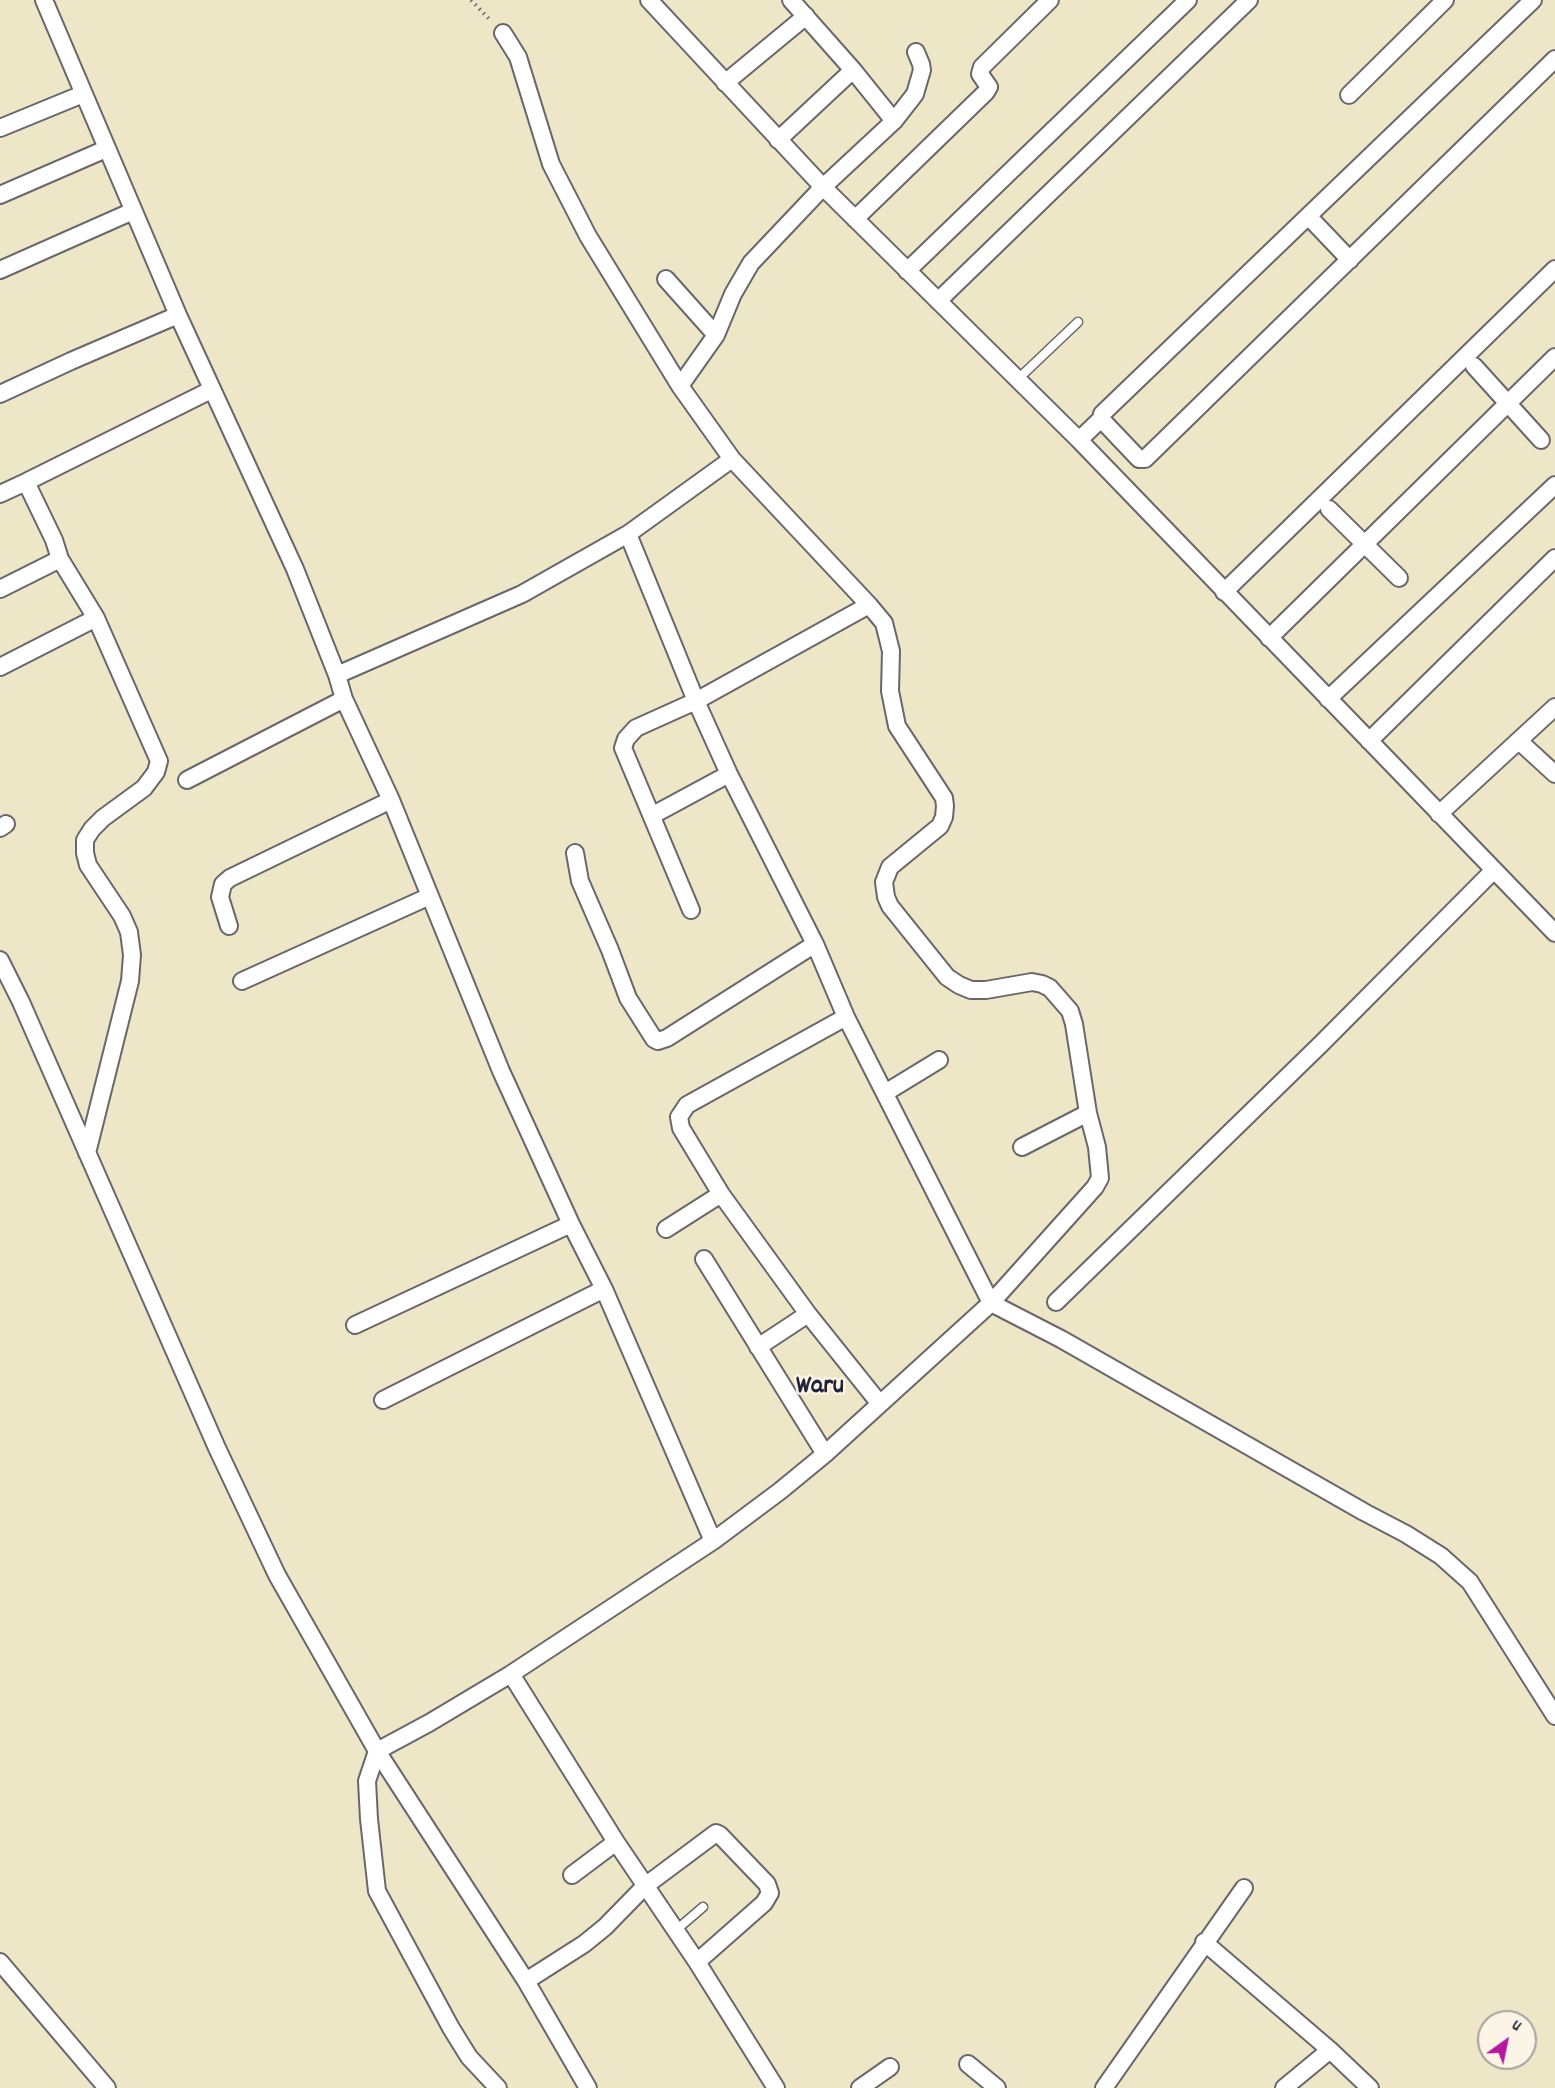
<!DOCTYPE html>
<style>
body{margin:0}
#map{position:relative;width:1555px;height:2088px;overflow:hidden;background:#ede6c7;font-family:Dekko,sans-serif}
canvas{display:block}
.north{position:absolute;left:1477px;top:2010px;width:60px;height:60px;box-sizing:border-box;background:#fcf5e5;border:2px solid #a5a1a1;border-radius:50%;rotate:33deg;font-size:16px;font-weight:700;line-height:24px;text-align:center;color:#22223b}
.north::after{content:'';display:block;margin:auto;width:21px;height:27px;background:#b5179e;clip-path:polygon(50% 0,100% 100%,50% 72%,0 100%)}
</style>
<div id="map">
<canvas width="1555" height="2088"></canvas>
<div class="north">U</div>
</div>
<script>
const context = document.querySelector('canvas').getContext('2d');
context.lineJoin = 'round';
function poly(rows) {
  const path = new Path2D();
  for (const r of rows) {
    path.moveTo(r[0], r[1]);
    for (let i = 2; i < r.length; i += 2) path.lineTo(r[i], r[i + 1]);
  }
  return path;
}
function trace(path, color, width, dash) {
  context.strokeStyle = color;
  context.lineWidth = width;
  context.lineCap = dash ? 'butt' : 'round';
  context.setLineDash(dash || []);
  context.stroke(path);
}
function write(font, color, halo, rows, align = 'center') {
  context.font = font + ' Dekko,sans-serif';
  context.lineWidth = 5;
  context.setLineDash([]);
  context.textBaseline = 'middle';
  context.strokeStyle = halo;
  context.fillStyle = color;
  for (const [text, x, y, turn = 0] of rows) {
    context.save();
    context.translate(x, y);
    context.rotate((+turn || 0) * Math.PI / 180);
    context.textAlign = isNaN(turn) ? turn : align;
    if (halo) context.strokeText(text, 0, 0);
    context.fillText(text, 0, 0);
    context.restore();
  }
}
const path = poly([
 [471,0,491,21]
]);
const lane = poly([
 [1018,379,1078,322],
 [675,1931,703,1907]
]);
const street = poly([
 [44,0,178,315,295,569,337,675,344,699,391,800,501,1071,571,1224,604,1289],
 [649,0,823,187,1079,440,1555,933],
 [791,0,853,70,894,121],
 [503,33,518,57,551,164,588,236,680,386],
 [725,83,806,16],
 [1349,95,1445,0],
 [0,128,83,94],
 [778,140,853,70],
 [0,195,106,149],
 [1309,217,1350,260],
 [855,219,986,92,989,87,980,74,982,67,1050,0],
 [0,270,133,211],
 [907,271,1188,0],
 [666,279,716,335],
 [938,301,1249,0],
 [1474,366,1541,440],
 [0,394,71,361,178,315],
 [1101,419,1139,459,1145,459,1555,59],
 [1079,440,1101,419,1102,414,1533,0],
 [26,482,211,390],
 [0,494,26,482,54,540,60,559,96,618,159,761,156,772,144,788,103,818,92,829,85,840,85,853,88,865,122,916,129,932,132,955,130,981,87,1153],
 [1329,509,1399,578],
 [628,534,696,701,729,774,815,944,846,1017,991,1303,1061,1339,1364,1512,1406,1534,1441,1556,1470,1582,1555,1716],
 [0,589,60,559],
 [1224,592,1555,269],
 [1269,638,1555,357],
 [0,667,96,618],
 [337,675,522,594,628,534,732,459],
 [1328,699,1555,485],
 [1369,741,1555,558],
 [1519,741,1555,774],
 [187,780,344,699],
 [1439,814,1555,707],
 [653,815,729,774],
 [0,828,6,824],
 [575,853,580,881,610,950,628,998,654,1039,658,1041,667,1038,815,944],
 [691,910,623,748,626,739,636,728,696,701,869,605],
 [229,926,220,897,223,884,230,878,391,800],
 [0,960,21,1002,217,1448,277,1575,377,1751,429,1723,511,1674,616,1842,697,1962,776,2088],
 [242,981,430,896],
 [846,1017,687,1105,679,1117,681,1128,721,1194,808,1314,880,1404],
 [885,1093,939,1060],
 [1022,1147,1088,1113],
 [666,1229,721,1194],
 [704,1259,825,1454],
 [1056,1302,1321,1044,1494,870],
 [355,1325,571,1224],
 [758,1347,808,1314],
 [383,1400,604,1289,713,1541],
 [511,1674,713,1541,780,1491,825,1454,991,1303,1095,1187,1100,1178,1097,1147,1088,1113,1074,1024,1070,1011,1050,988,1042,984,1032,982,986,990,971,990,959,985,947,977,890,906,886,897,884,882,890,867,940,826,944,817,945,806,944,798,897,726,890,691,891,651,884,623,869,605,732,459,680,386,716,335,733,294,751,263,823,187,894,121,915,94,922,70,921,64,916,52],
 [377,1751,526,1981,588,2088],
 [377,1751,367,1781,369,1819,377,1891,451,2028,469,2057,498,2088],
 [572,1875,616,1842],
 [1204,1942,1330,2050,1370,2088],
 [0,1962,107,2088],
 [526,1981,584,1944,605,1927,645,1886,716,1833,720,1835,767,1884,770,1893,764,1903,697,1962],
 [968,2064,997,2088],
 [860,2088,890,2067],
 [1104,2088,1244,1888],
 [1284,2088,1330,2050]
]);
const quarterNames = [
 ["Waru",820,1388]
];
trace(lane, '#69676c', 11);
trace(street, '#69676c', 20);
trace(path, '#69676c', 4, [1.5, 4.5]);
trace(lane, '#fff', 8);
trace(street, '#fff', 16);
write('bold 26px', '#22223b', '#fcf5e5', quarterNames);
</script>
